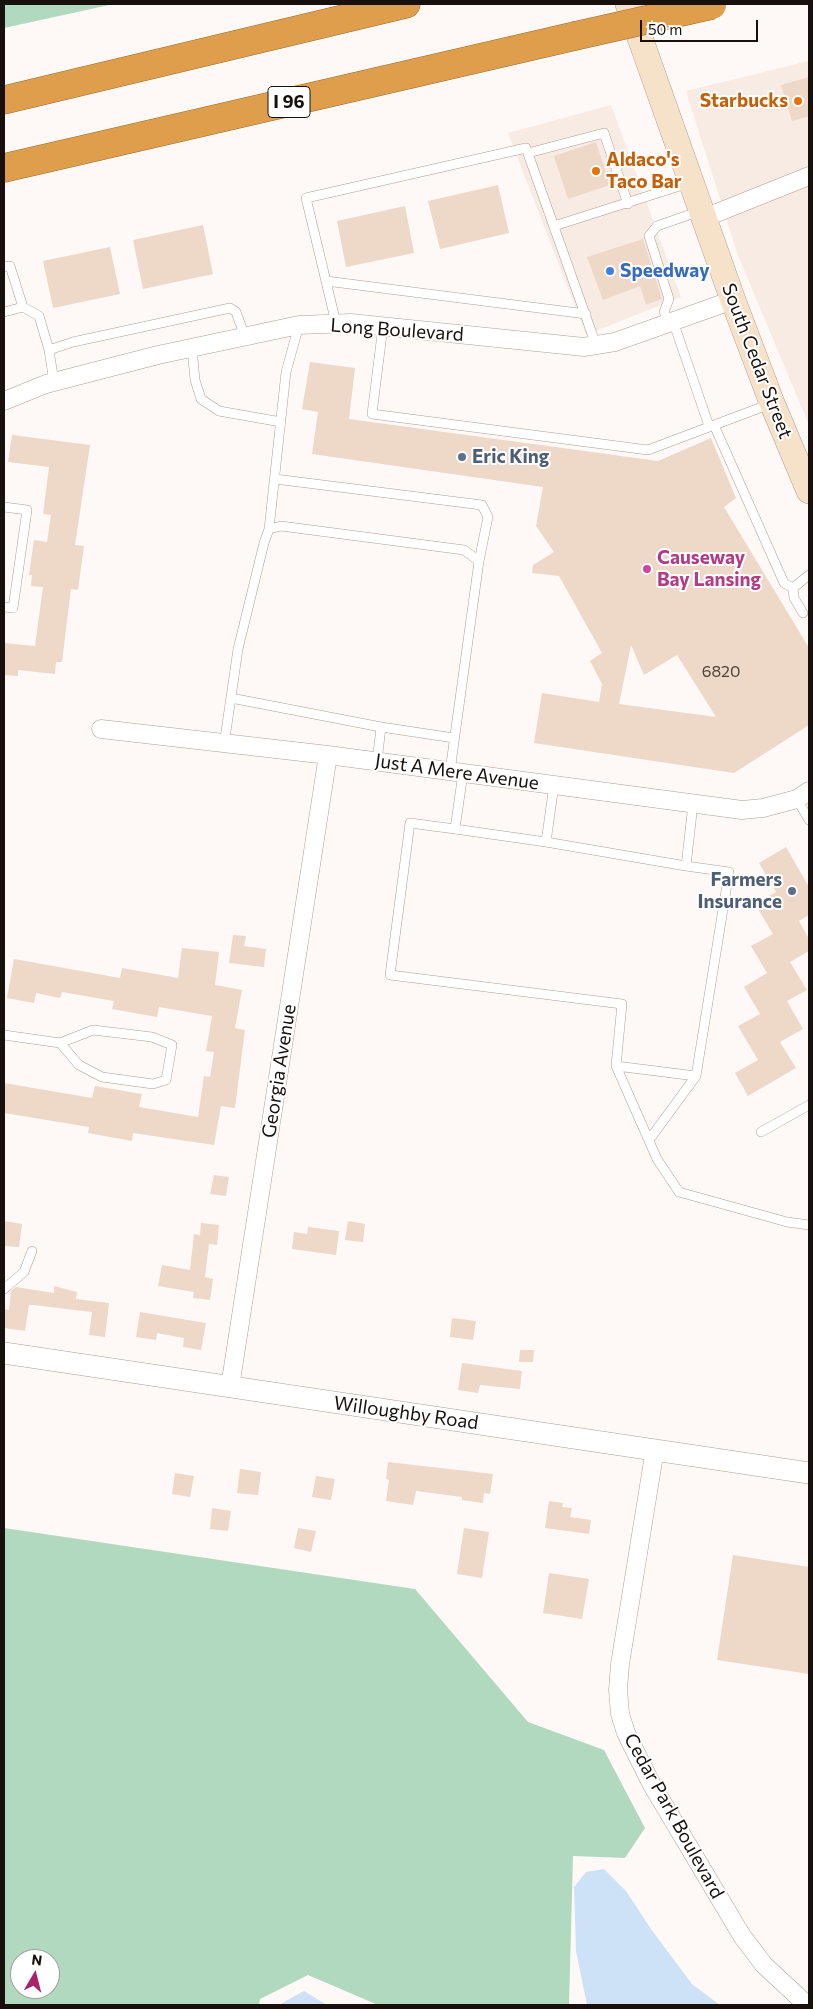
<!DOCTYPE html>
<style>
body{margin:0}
#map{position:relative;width:813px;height:2009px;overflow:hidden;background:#fef9f6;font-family:Commissioner,sans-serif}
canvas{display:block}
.frame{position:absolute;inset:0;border:5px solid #18100c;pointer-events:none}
.north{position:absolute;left:10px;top:1949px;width:50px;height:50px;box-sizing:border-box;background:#fff;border:1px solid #a39f9e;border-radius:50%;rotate:8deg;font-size:14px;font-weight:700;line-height:20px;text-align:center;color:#18100c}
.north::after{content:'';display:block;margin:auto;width:18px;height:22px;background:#a9236c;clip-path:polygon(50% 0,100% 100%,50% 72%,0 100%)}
.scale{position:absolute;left:640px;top:20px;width:118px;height:22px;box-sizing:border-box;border:2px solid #18100c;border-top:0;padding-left:6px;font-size:15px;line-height:18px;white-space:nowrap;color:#18100c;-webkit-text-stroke:4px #fff;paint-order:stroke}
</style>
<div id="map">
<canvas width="813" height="2009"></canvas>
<div class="frame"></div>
<div class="north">N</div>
<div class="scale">50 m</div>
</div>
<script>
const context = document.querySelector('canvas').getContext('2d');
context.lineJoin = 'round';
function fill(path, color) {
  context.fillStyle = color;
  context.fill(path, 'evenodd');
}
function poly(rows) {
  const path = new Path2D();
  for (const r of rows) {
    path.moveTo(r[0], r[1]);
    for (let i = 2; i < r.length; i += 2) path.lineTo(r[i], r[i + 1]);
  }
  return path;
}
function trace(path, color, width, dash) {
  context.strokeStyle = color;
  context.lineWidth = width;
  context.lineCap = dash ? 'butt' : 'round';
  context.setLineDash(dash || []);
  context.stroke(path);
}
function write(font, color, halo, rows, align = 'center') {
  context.font = font + ' Commissioner,sans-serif';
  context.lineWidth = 4;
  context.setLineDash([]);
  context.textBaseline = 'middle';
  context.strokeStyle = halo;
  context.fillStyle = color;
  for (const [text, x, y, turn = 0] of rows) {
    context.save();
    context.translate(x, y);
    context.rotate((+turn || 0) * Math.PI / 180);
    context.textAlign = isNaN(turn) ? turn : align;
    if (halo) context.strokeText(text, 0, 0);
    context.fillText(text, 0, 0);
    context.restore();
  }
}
const built = poly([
 [809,61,809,425,737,253,686,91],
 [611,105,681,297,586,335,508,133]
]);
const green = poly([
 [4,4,114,4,4,28],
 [4,1528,415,1589,528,1722,604,1750,645,1828,625,1858,573,1856,569,2005,378,2005,308,1975,260,1999,259,2005,4,2005],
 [20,1959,50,1959,50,1989,20,1989]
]);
const water = poly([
 [604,1869,626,1891,651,1929,692,1984,720,2005,587,2005,576,1951,574,1887,586,1872],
 [304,1991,327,2005,281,2005,282,2003]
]);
const building = poly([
 [809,77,809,116,792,121,781,85],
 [596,142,610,185,568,199,554,156],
 [498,185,509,233,440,249,428,201],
 [405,206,414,253,346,267,337,221],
 [203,225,213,274,143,289,133,240],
 [643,239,662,299,646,305,640,286,603,300,587,257],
 [110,247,120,294,53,308,43,261],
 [310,362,355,368,349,419,658,461,711,438,736,498,724,507,809,648,809,725,734,773,534,743,542,693,599,702,602,684,590,661,602,653,559,576,532,573,533,565,554,552,536,526,543,487,312,454,318,412,302,409],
 [631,645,644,675,677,655,716,717,619,704],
 [12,435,90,445,75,545,84,546,78,590,71,589,62,662,56,662,55,674,18,670,18,676,4,675,4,643,35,646,43,587,31,586,32,575,29,575,34,540,47,542,51,515,43,514,49,467,8,462],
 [786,847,809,887,809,915,799,921,809,939,809,951,790,962,807,990,787,1001,803,1029,780,1042,796,1068,748,1096,735,1073,758,1060,738,1026,760,1014,744,987,767,973,751,946,773,934,755,904,776,892,759,863],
 [233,935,246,936,244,946,266,949,264,967,229,963],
 [182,948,219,952,215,985,242,990,235,1028,245,1030,235,1108,221,1106,214,1145,133,1133,132,1141,88,1133,89,1127,4,1113,4,1083,92,1098,95,1086,142,1094,139,1107,198,1117,204,1076,210,1077,214,1052,206,1051,212,1016,159,1007,157,1017,112,1009,114,1001,62,992,60,998,36,993,34,1003,7,998,14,959,120,978,122,968,178,978],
 [214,1175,229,1177,226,1196,210,1194],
 [4,1221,22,1224,19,1247,4,1246],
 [348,1221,365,1224,363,1242,345,1240],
 [201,1223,219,1225,217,1245,209,1244,205,1277,213,1279,210,1300,193,1298,194,1292,158,1286,162,1265,190,1270,194,1234,200,1235],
 [308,1227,339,1231,336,1255,292,1249,294,1232,307,1234],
 [54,1286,77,1292,76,1299,109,1303,105,1337,89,1335,92,1312,33,1305,29,1305,25,1331,4,1328,4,1309,9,1310,11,1291,16,1287,54,1293],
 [140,1312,206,1323,201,1350,183,1347,184,1338,157,1333,156,1340,136,1337],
 [452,1318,476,1321,473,1340,450,1337],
 [520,1350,534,1350,533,1362,519,1362],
 [462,1363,522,1371,520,1389,480,1385,478,1393,458,1390],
 [388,1462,493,1474,490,1494,484,1493,483,1503,462,1500,462,1497,416,1491,413,1505,386,1501,389,1480,386,1479],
 [240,1469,261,1472,258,1495,237,1493],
 [175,1473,194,1476,190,1497,172,1494],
 [316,1476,335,1479,331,1500,312,1497],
 [549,1501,563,1503,562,1507,572,1508,570,1517,591,1520,589,1534,545,1528],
 [212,1508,231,1511,228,1531,210,1529],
 [298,1528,316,1531,311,1552,294,1548],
 [464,1528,489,1532,482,1578,457,1574],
 [733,1555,809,1567,809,1674,717,1660],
 [549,1573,589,1579,582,1619,543,1613]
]);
const service = poly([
 [528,153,604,133,628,204],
 [554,226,689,183],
 [4,267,10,266,23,307],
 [326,281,586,314],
 [4,312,23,307,39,316,49,350,54,382],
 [673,321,709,426],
 [669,322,664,312,669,299,649,236,657,226,700,211],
 [336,323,306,198,526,148,596,345],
 [383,326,372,414,648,450,770,404],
 [192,348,195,380,201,399,219,411,281,422],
 [49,350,73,342,230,308,236,312,245,337],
 [714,425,784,583,793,588],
 [275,479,482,505,488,517,479,561],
 [4,507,27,510,13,608,4,607],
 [269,529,286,372,299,325],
 [803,613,794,598,793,588,809,575],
 [231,698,381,727],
 [224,745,238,649,264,543,269,529,281,526,464,550,479,561,450,771],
 [377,762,381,727,454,738],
 [463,773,455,829,410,823,390,975,622,1004,616,1066,696,1076,729,872,686,866,693,804],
 [797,799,809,820],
 [455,829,546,842,554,785],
 [546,842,686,866],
 [4,1035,60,1043,93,1030,152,1037,172,1045,166,1080,153,1084,102,1077,79,1065,60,1043],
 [616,1066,657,1159,679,1192,787,1222,809,1225],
 [761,1132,809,1105],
 [649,1140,696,1076],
 [4,1289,24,1272,32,1251]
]);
const minor = poly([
 [704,218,809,176],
 [4,401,46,384,158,355,299,325,351,323,584,347,615,342,733,300],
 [101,729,328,755,742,810,763,808,797,799,809,791],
 [230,1387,328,755],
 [655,1449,620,1664,618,1690,620,1714,626,1733,652,1785,742,1936,764,1965,807,2005]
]);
const tertiary = poly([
 [4,1353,809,1473]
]);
const secondary = poly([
 [628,4,733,300,772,403,809,491]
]);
const motorway = poly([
 [4,100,406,4],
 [4,168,575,36]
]);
const motorwayBridge = poly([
 [575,36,712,5]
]);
const markers = [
 [798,101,5,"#e8710a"],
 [596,171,5,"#e8710a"],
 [610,271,5,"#3f7fe0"],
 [462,457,5,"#5c6f8a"],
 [647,569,5,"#d1479c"],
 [792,891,5,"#5c6f8a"]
];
const numberNames = [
 ["6820",721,672]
];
const shields = [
 [289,102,42]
];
const shieldNames = [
 ["I 96",289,102]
];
const foodNames = [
 ["Starbucks",788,101],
 ["Aldaco's",606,160,"left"],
 ["Taco Bar",606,182,"left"]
];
const shopNames = [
 ["Speedway",620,271]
];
const streetNames = [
 ["Long Boulevard",397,330,4],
 ["South Cedar Street",757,361,69],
 ["Just A Mere Avenue",457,772,8],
 ["Georgia Avenue",279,1071,-81],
 ["Willoughby Road",406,1413,8],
 ["Cedar Park Boulevard",674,1816,61]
];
const serviceNames = [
 ["Eric King",472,457],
 ["Farmers",782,880,"right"],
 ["Insurance",782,902,"right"]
];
const hotelNames = [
 ["Causeway",657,558],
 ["Bay Lansing",657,580]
];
fill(built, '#f7ebe4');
fill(green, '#b1d9bf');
fill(water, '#cee2f7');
fill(building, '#eed8c8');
trace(service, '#b39d90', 10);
trace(minor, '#b39d90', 19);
trace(tertiary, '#b39d90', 22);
trace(secondary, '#b39d90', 26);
trace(motorway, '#996c35', 29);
trace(service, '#fff', 9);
trace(minor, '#fff', 18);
trace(tertiary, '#fff', 21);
trace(secondary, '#f5e2c9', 25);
trace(motorway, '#de9e4b', 28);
trace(motorwayBridge, '#996c35', 29, []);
trace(motorwayBridge, '#de9e4b', 28);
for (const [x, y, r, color] of markers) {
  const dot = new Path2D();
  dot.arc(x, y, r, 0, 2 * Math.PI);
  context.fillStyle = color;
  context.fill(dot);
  trace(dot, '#fff', 2);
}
write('16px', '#4e423b', null, numberNames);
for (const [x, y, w] of shields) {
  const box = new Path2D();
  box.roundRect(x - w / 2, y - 15.5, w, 31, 4);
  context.fillStyle = '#fff';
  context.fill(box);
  trace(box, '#18100c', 1);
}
write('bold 18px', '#18100c', null, shieldNames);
write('bold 19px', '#c56008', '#fff', foodNames, 'right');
write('bold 19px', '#366cbe', '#fff', shopNames, 'left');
write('19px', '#18100c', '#fff', streetNames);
write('bold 19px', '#4e5e75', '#fff', serviceNames, 'left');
write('bold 19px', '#b23c85', '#fff', hotelNames, 'left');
</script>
